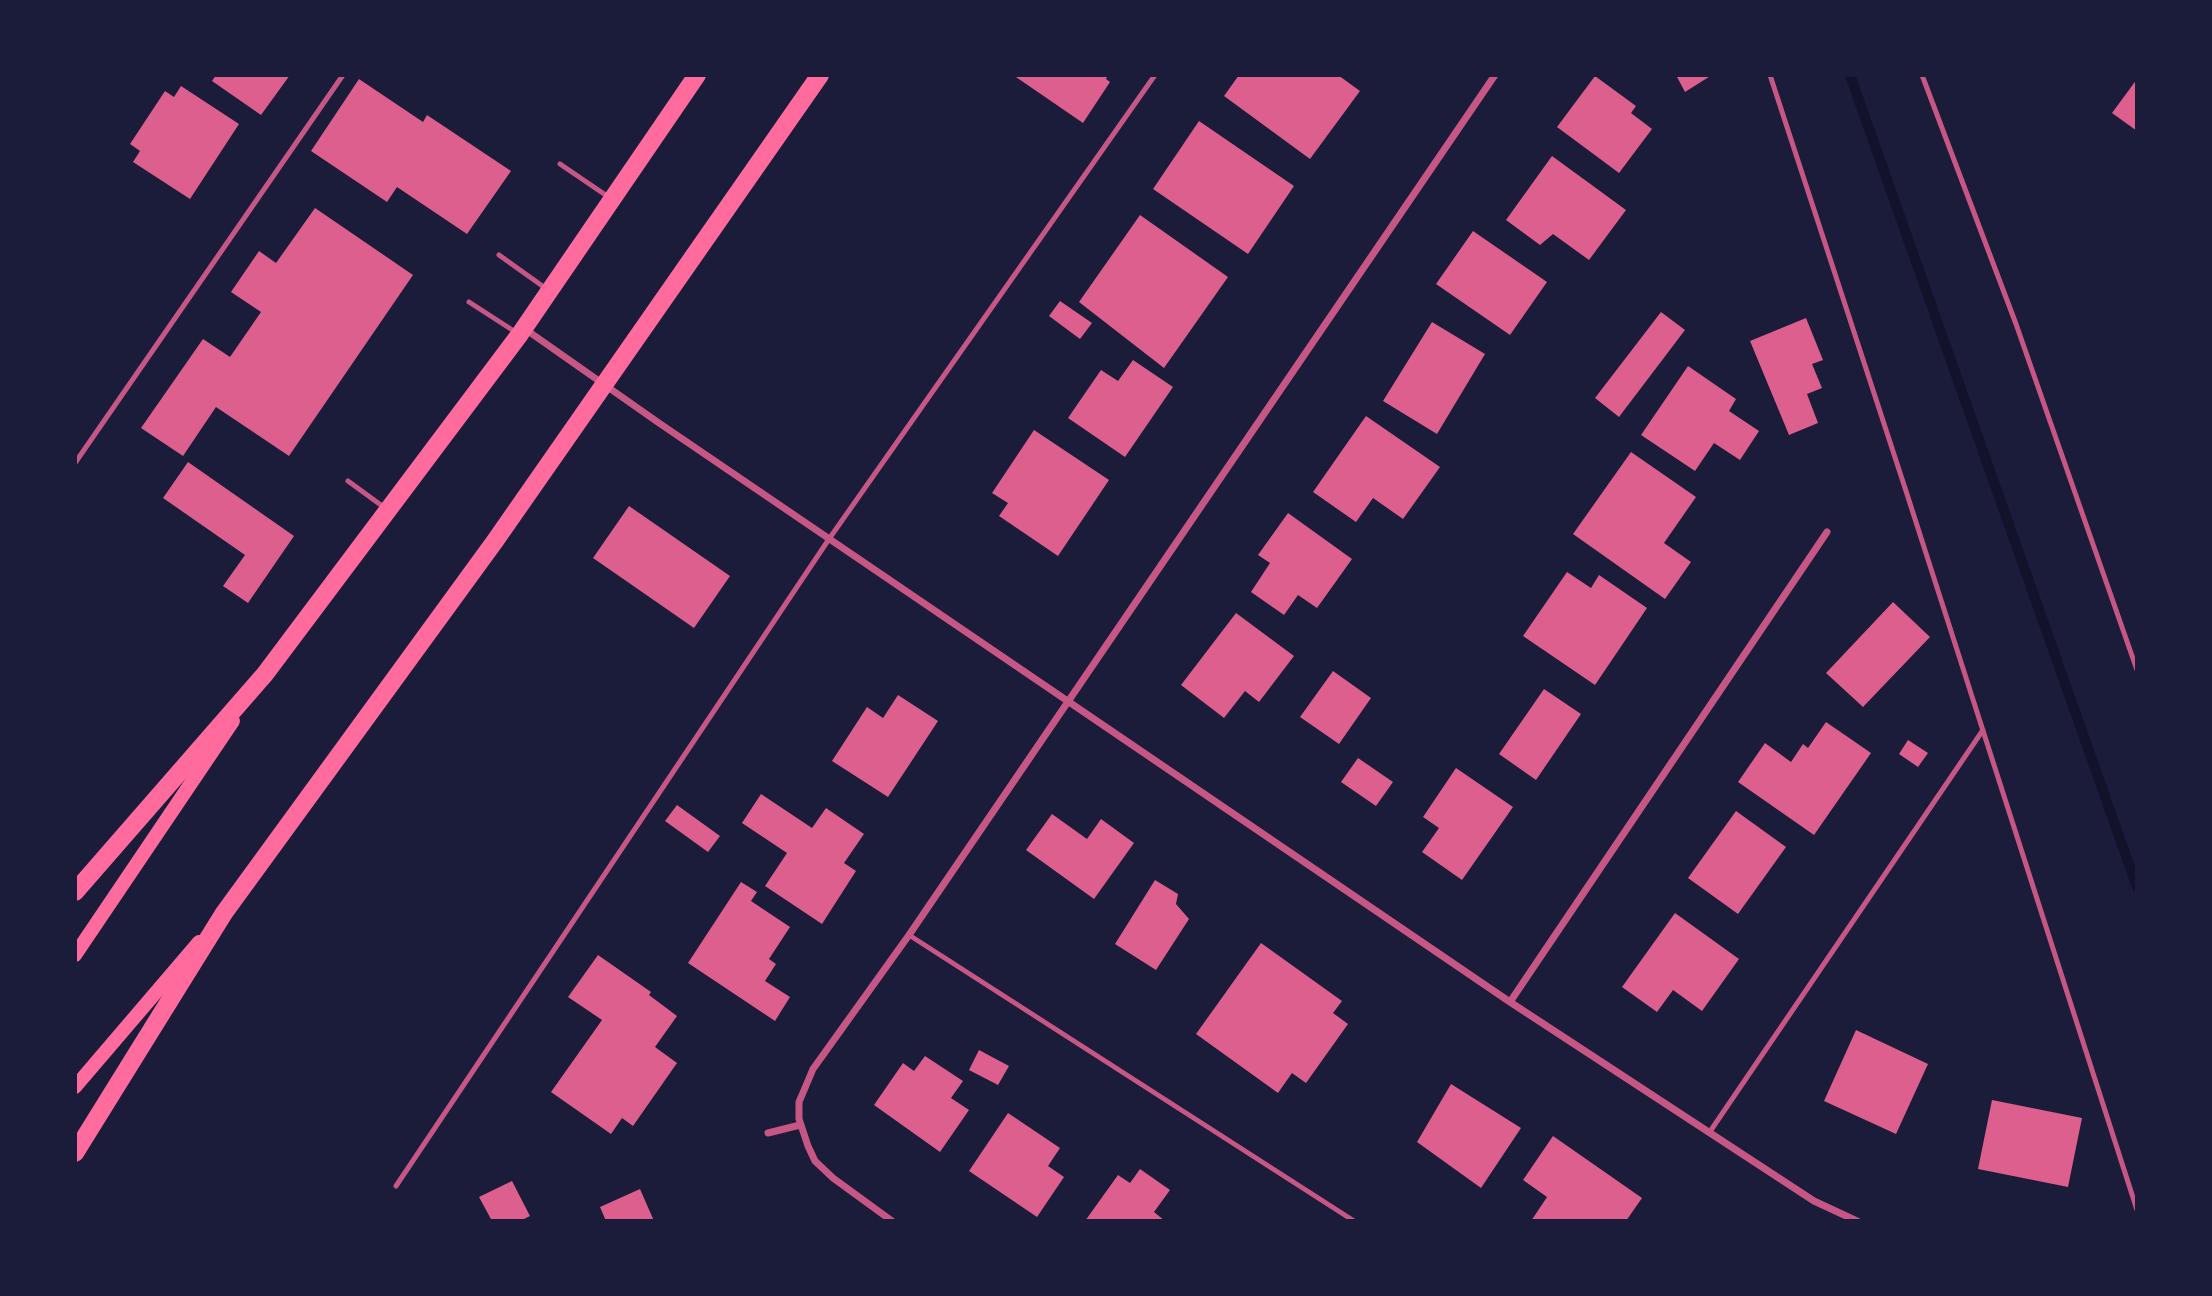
<!DOCTYPE html>
<style>
body{margin:0}
#map{position:relative;width:2212px;height:1296px;overflow:hidden;background:#1b1b3a;font-family:"Nunito Sans",sans-serif}
canvas{display:block}
.frame{position:absolute;inset:0;border:77px solid #1b1b3a;pointer-events:none}
</style>
<div id="map">
<canvas width="2212" height="1296"></canvas>
<div class="frame"></div>
</div>
<script>
const context = document.querySelector('canvas').getContext('2d');
context.lineJoin = 'round';
function poly(rows) {
  const path = new Path2D();
  for (const r of rows) {
    path.moveTo(r[0], r[1]);
    for (let i = 2; i < r.length; i += 2) path.lineTo(r[i], r[i + 1]);
  }
  return path;
}
function trace(path, color, width, dash) {
  context.strokeStyle = color;
  context.lineWidth = width;
  context.lineCap = dash ? 'butt' : 'round';
  context.setLineDash(dash || []);
  context.stroke(path);
}
function fill(path, color) {
  context.fillStyle = color;
  context.fill(path, 'evenodd');
}
const stream = poly([
 [1850,75,2137,887]
]);
const building = poly([
 [216,75,290,75,261,115,212,81],
 [1013,75,1108,75,1106,79,1110,82,1083,123],
 [1239,75,1338,75,1360,91,1310,159,1224,96],
 [1676,75,1712,75,1685,92],
 [1595,76,1636,106,1631,113,1652,129,1619,173,1557,127],
 [359,79,423,122,427,115,511,171,467,234,397,187,387,202,311,151],
 [2137,79,2137,131,2112,113],
 [181,86,239,124,190,199,133,162,140,151,130,144,165,91,174,97],
 [1199,121,1294,186,1248,254,1153,189],
 [1552,156,1626,210,1589,260,1553,234,1540,245,1506,220],
 [315,208,413,275,289,456,216,407,183,456,141,428,203,339,230,357,261,312,231,292,259,251,276,263],
 [1140,215,1228,277,1164,368,1079,302],
 [1473,231,1547,282,1510,335,1436,284],
 [1060,301,1092,323,1080,339,1049,316],
 [1661,312,1685,330,1619,417,1595,398],
 [1806,318,1823,360,1812,364,1822,388,1807,394,1818,423,1789,435,1750,341],
 [1432,322,1485,354,1437,434,1383,401],
 [1133,360,1173,387,1125,457,1068,418,1101,370,1118,381],
 [1688,366,1736,399,1729,411,1759,431,1740,460,1714,443,1695,471,1641,435],
 [1366,416,1440,467,1403,519,1373,498,1356,522,1313,492],
 [1034,430,1109,480,1058,556,999,516,1008,503,992,493],
 [1631,452,1696,497,1664,543,1691,562,1665,599,1573,534],
 [188,462,294,536,248,603,223,586,245,555,163,498],
 [629,506,730,576,694,628,593,558],
 [1288,513,1352,559,1317,608,1298,595,1284,615,1251,592,1270,563,1258,555],
 [1567,572,1591,588,1599,575,1647,608,1595,685,1523,636],
 [1893,602,1930,637,1863,707,1826,673],
 [1236,613,1294,656,1259,702,1245,691,1224,718,1181,685],
 [1333,671,1371,698,1339,744,1300,717],
 [1544,689,1581,714,1536,780,1499,754],
 [898,695,938,721,888,797,832,761,867,707,883,718],
 [1826,722,1871,753,1814,835,1738,782,1765,743,1791,762,1803,744,1808,748],
 [1908,740,1928,753,1918,767,1899,754],
 [1358,758,1393,782,1376,806,1341,782],
 [1456,768,1513,807,1462,880,1422,852,1439,828,1423,817],
 [761,794,812,828,826,808,864,834,844,863,856,871,822,924,765,886,787,853,742,823],
 [677,805,720,836,708,852,665,821],
 [1736,811,1786,847,1738,914,1688,878],
 [1052,814,1087,839,1101,819,1134,843,1094,899,1026,850],
 [1155,880,1178,894,1176,904,1189,919,1156,970,1115,944],
 [741,882,757,892,751,901,790,927,769,959,776,964,765,981,790,997,775,1021,688,963],
 [1675,913,1739,959,1702,1011,1673,990,1657,1012,1622,987],
 [1261,943,1342,1001,1333,1013,1348,1024,1306,1083,1292,1073,1278,1093,1196,1034],
 [598,955,651,992,649,995,677,1016,655,1047,677,1063,633,1126,622,1118,611,1134,551,1092,602,1020,568,997],
 [1856,1030,1928,1064,1896,1134,1824,1101],
 [979,1050,1009,1066,998,1085,969,1070],
 [925,1056,963,1081,951,1098,969,1110,940,1152,874,1105,903,1063,914,1071],
 [1451,1084,1521,1128,1481,1188,1417,1142],
 [1992,1100,2082,1118,2068,1187,1978,1169],
 [1008,1113,1060,1148,1048,1166,1064,1177,1037,1217,969,1171],
 [1553,1136,1642,1198,1626,1221,1531,1221,1547,1197,1523,1180],
 [1140,1169,1170,1190,1154,1212,1165,1221,1085,1221,1118,1175,1130,1183],
 [512,1181,530,1216,520,1221,492,1221,479,1197],
 [640,1189,654,1221,606,1221,600,1207]
]);
const service = poly([
 [1770,75,1906,491,2137,1210],
 [1922,75,2016,324,2137,670],
 [560,164,610,198],
 [499,255,548,290],
 [469,302,517,333],
 [75,463,343,75],
 [348,481,385,508],
 [909,935,1354,1221],
 [1709,1133,1983,730],
 [396,1186,829,539,1155,75]
]);
const minor = poly([
 [525,329,659,423,1510,1002,1814,1201,1857,1221],
 [1510,1002,1827,532],
 [768,1133,800,1125],
 [892,1221,833,1178,815,1161,808,1146,799,1119,799,1102,813,1069,909,935,1495,75]
]);
const secondary = poly([
 [75,955,233,721],
 [75,1087,199,942]
]);
const primary = poly([
 [75,892,265,674,520,334,697,75],
 [75,1153,224,913,495,541,820,75]
]);
trace(stream, '#12122b', 10);
fill(building, '#dd5f8e');
trace(service, '#c65784', 5);
trace(minor, '#c65784', 7);
trace(secondary, '#ff6b9d', 14);
trace(primary, '#ff6b9d', 18);
</script>
